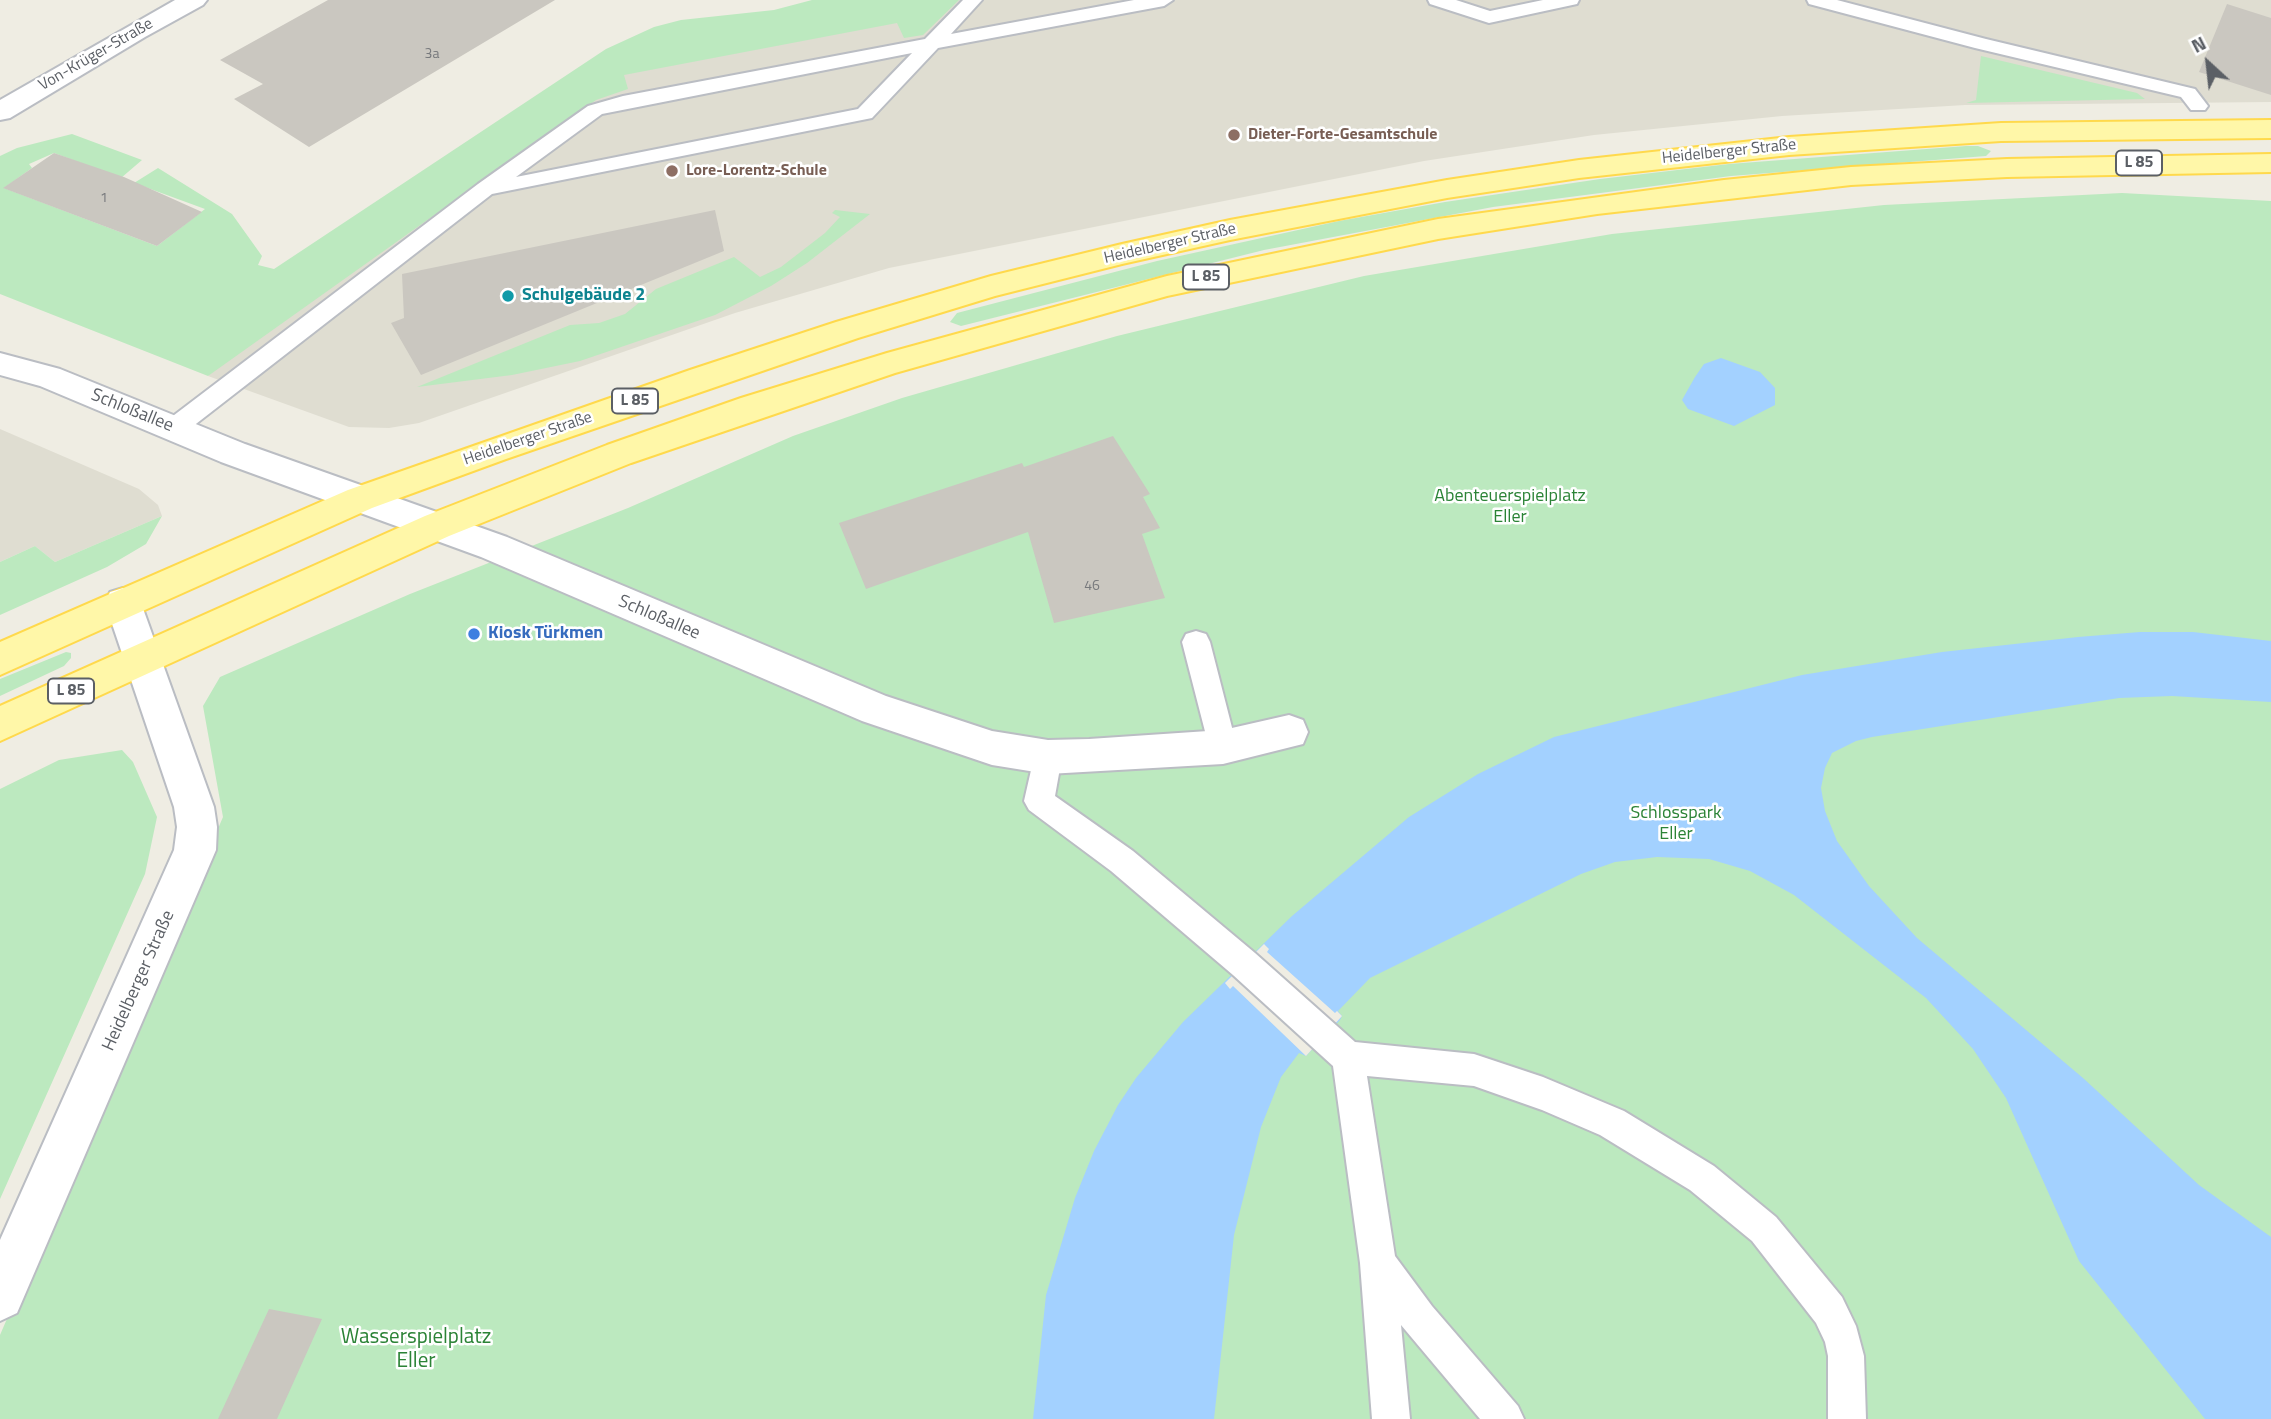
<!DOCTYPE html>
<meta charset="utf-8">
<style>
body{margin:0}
#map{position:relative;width:2271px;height:1419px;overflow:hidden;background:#efede3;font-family:"Titillium Web",sans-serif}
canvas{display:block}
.north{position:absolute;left:2173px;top:28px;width:70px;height:70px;-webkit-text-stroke:5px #fff;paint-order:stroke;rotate:333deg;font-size:19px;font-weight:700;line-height:28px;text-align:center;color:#5b5f65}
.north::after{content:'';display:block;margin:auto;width:24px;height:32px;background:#5b5f65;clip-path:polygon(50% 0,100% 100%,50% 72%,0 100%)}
</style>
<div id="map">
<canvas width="2271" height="1419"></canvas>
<div class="north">N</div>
</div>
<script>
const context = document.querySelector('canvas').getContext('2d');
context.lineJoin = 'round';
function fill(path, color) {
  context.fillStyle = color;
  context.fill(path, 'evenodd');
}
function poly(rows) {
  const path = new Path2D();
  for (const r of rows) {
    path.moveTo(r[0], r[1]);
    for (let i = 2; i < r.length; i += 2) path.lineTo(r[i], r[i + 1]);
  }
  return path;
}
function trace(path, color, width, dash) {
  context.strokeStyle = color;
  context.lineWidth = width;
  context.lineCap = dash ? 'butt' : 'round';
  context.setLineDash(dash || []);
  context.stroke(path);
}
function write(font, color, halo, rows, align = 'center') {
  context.font = font + ' "Titillium Web",sans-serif';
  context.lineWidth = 5;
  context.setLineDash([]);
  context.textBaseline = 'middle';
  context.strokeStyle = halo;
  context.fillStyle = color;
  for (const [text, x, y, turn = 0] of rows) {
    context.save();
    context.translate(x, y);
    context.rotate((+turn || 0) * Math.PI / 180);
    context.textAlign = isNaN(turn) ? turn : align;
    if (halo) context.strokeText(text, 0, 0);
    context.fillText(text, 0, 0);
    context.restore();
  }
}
const education = poly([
 [898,0,2271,0,2271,102,1965,105,1782,116,1594,135,1424,161,889,268,735,313,419,423,389,428,349,427,208,376,249,337,658,42],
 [0,429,139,489,158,505,162,516,55,562,35,546,0,562]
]);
const green = poly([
 [812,0,959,0,923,35,904,38,897,23,624,75,628,89,596,100,208,376,0,294,0,156,17,148,72,134,142,160,121,178,54,153,29,164,32,168,4,188,157,246,205,209,134,183,158,168,232,214,262,256,258,265,274,269,606,49,654,27,681,20,774,10],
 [1981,56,2137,93,2145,99,1966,103,1976,100],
 [1966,146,1978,146,1991,151,1986,156,1731,176,1493,207,1264,250,961,326,950,322,957,313,1157,261,1339,221,1445,202,1600,179,1729,164],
 [2122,193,2271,201,2271,1419,0,1419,0,1335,223,817,203,706,220,677,410,594,628,508,793,436,902,398,1117,336,1364,276,1612,234,1884,205],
 [835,210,870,214,807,263,771,286,715,315,580,361,512,375,417,387,570,325,599,323,625,314,656,289,734,257,760,277,781,267,825,233,840,217,832,213],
 [162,516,146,544,107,567,0,615,0,562,35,546,55,562],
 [66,652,71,653,71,658,64,666,0,696,0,679],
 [122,750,133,762,157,817,145,874,0,1199,0,789,59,760]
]);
const water = poly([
 [1721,358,1760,372,1775,388,1775,405,1734,426,1688,409,1682,400,1695,377,1704,364],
 [2193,632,2271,641,2271,702,2172,696,2119,698,1872,737,1856,741,1832,753,1825,768,1821,788,1825,811,1837,841,1869,886,1917,938,2083,1078,2199,1185,2271,1237,2271,1419,2205,1419,2079,1261,2006,1098,1973,1049,1926,998,1794,895,1750,871,1709,859,1657,857,1615,862,1581,874,1370,978,1338,1011,1342,1016,1340,1020,1306,1056,1299,1053,1281,1077,1261,1127,1234,1235,1214,1419,1033,1419,1046,1295,1075,1198,1094,1151,1118,1105,1136,1078,1183,1022,1292,916,1409,817,1478,774,1554,737,1802,675,1942,652,2078,637,2140,632]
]);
const pier = poly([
 [1264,944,1269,949,1267,952,1335,1013,1337,1011,1342,1016,1306,1056,1233,986,1230,989,1225,983]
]);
const building = poly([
 [328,0,555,0,309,147,234,99,263,84,220,60],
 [2227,4,2271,18,2271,95,2199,72],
 [54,153,124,177,202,212,157,246,3,188],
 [715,210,724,251,421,375,391,323,404,318,402,274],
 [1113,436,1150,494,1143,497,1160,528,1142,534,1165,598,1054,623,1028,532,866,589,839,523,1022,463,1024,467],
 [269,1309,322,1319,277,1419,218,1419]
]);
const service = poly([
 [963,0,982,0,951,34,1134,0,1173,0,1164,6,938,48,872,118,492,194,183,434,174,437,165,434,162,428,165,422,478,184,588,106,623,96,925,39,963,0],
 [912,53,858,109,516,177,602,114,912,53],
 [1428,0,1456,0,1490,11,1543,0,1579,0,1577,4,1489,23,1430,4,1428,0],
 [1807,0,1837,0,1986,39,2195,89,2208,106,2205,110,2191,110,2181,97,1975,48,1809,4,1807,0],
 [1196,631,1206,634,1210,642,1237,747,1233,756,1223,759,1213,756,1209,747,1182,642,1186,634,1196,631],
 [1048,744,1058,748,1062,757,1055,796,1133,851,1255,953,1355,1042,1474,1054,1543,1077,1624,1111,1714,1166,1776,1217,1842,1297,1856,1326,1864,1356,1866,1419,1828,1419,1828,1356,1825,1342,1816,1323,1752,1241,1690,1190,1600,1135,1542,1110,1474,1086,1367,1076,1395,1256,1432,1306,1518,1406,1524,1419,1480,1419,1401,1325,1410,1419,1372,1419,1360,1263,1333,1066,1233,975,1111,871,1029,810,1024,801,1034,757,1038,748,1048,744]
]);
const minor = poly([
 [175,0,207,0,203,5,145,37,10,118,0,120,0,100,175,0],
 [0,353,60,369,245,444,507,537,886,696,992,731,1048,740,1089,739,1223,730,1289,715,1303,720,1308,732,1303,744,1223,764,1048,774,992,765,862,721,481,557,221,462,40,386,0,375,0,353],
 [123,588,136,592,141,603,214,807,217,827,216,850,17,1313,0,1321,0,1240,174,850,177,827,174,807,105,603,110,592,123,588]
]);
const primary = poly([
 [2271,120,2271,138,2001,141,1789,155,1579,178,1447,198,1230,240,1122,264,995,296,858,338,506,459,372,508,0,675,0,642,348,490,690,370,836,322,991,276,1122,244,1230,220,1447,180,1579,160,1789,137,2001,123,2271,120],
 [2271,154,2271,172,2007,177,1851,185,1597,214,1438,239,1167,296,895,373,631,463,449,536,0,741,0,706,425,516,607,445,741,398,887,353,1167,276,1438,219,1724,180,1851,167,2007,159,2271,154]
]);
const markers = [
 [1234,135,7,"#8d6e63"],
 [672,171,7,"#8d6e63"],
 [508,296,7,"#0f9aa8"],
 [474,634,7,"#3f7fe0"]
];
const numberNames = [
 ["3a",432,55],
 ["1",104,199],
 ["46",1092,587]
];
const farStreetnames = [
 ["Von-Krüger-Straße",96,55,-30],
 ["Heidelberger Straße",1729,152,-6],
 ["Heidelberger Straße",1170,244,-13],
 ["Heidelberger Straße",528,439,-19]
];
const farEducationnames = [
 ["Dieter-Forte-Gesamtschule",1248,135],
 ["Lore-Lorentz-Schule",686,171]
];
const shields = [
 [2139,163,46],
 [1206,277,46],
 [635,401,46],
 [71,691,46]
];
const shieldNames = [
 ["L 85",2139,163],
 ["L 85",1206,277],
 ["L 85",635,401],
 ["L 85",71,691]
];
const cultureNames = [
 ["Schulgebäude 2",522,296]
];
const streetNames = [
 ["Schloßallee",132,411,22],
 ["Schloßallee",659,618,23],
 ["Heidelberger Straße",139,981,-66]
];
const parkNames = [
 ["Abenteuerspielplatz",1510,497],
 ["Eller",1510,518],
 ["Schlosspark",1676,814],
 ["Eller",1676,835]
];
const shopNames = [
 ["Kiosk Türkmen",488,634]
];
const nearParknames = [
 ["Wasserspielplatz",416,1338],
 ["Eller",416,1362]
];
fill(education, '#dfddd1');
fill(green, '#bce9bf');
fill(water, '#a3d1ff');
fill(pier, '#efede3');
fill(building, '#cac7c0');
trace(service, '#babdc3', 4);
trace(minor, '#babdc3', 4);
trace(primary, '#ffd94c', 4);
fill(service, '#fff');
fill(minor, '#fff');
fill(primary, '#fff7a8');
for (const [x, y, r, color] of markers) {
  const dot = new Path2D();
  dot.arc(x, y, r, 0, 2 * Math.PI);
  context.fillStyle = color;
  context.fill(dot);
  trace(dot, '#fff', 2.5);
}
write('14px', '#77797c', null, numberNames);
write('16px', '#5b5f65', '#fff', farStreetnames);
write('bold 16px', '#785e54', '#fff', farEducationnames, 'left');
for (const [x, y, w] of shields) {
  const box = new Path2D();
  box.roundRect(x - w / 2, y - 12.5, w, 25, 5);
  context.fillStyle = '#fff';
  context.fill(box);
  trace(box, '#5b5f65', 2);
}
write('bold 16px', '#5b5f65', null, shieldNames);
write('bold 18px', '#0d838f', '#fff', cultureNames, 'left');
write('18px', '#5b5f65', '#fff', streetNames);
write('18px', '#2b8336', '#fff', parkNames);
write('bold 18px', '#366cbe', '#fff', shopNames, 'left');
write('21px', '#2b8336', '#fff', nearParknames);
</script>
